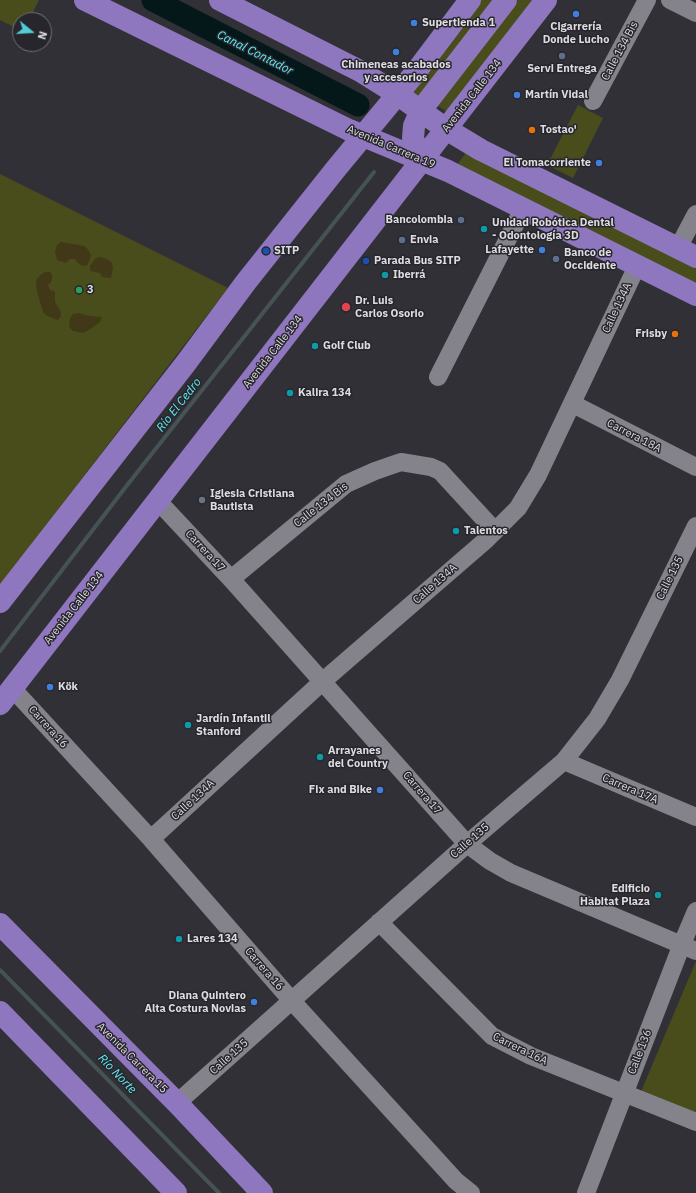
<!DOCTYPE html>
<meta charset="utf-8">
<style>
body{margin:0}
#map{position:relative;width:696px;height:1193px;overflow:hidden;background:#323037;font-family:"IBM Plex Sans",sans-serif}
canvas{display:block}
.north{position:absolute;left:12px;top:12px;width:40px;height:40px;box-sizing:border-box;background:#28262d;border:1px solid #706f75;border-radius:50%;rotate:108deg;font-size:11px;font-weight:700;line-height:16px;text-align:center;color:#dddce0}
.north::after{content:'';display:block;margin:auto;width:14px;height:18px;background:#52ccd6;clip-path:polygon(50% 0,100% 100%,50% 72%,0 100%)}
</style>
<div id="map">
<canvas width="696" height="1193"></canvas>
<div class="north">N</div>
</div>
<script>
const context = document.querySelector('canvas').getContext('2d');
context.lineJoin = 'round';
function fill(path, color) {
  context.fillStyle = color;
  context.fill(path, 'evenodd');
}
function poly(rows) {
  const path = new Path2D();
  for (const r of rows) {
    path.moveTo(r[0], r[1]);
    for (let i = 2; i < r.length; i += 2) path.lineTo(r[i], r[i + 1]);
  }
  return path;
}
function trace(path, color, width, dash) {
  context.strokeStyle = color;
  context.lineWidth = width;
  context.lineCap = dash ? 'butt' : 'round';
  context.setLineDash(dash || []);
  context.stroke(path);
}
function write(font, color, halo, rows, align = 'center') {
  context.font = font + ' "IBM Plex Sans",sans-serif';
  context.lineWidth = 3;
  context.setLineDash([]);
  context.textBaseline = 'middle';
  context.strokeStyle = halo;
  context.fillStyle = color;
  for (const [text, x, y, turn = 0] of rows) {
    context.save();
    context.translate(x, y);
    context.rotate((+turn || 0) * Math.PI / 180);
    context.textAlign = isNaN(turn) ? turn : align;
    if (halo) context.strokeText(text, 0, 0);
    context.fillText(text, 0, 0);
    context.restore();
  }
}
const green = poly([
 [0,0,39,0,29,20,20,20,20,30,0,20],
 [481,0,501,0,422,98,411,91],
 [518,0,541,0,452,115,437,105],
 [578,105,603,118,573,178,547,165],
 [467,151,696,265,696,286,455,168],
 [0,174,228,288,0,585],
 [696,961,696,1115,640,1094]
]);
const sand = poly([
 [61,242,85,246,89,251,91,256,87,266,80,265,75,259,70,259,66,263,57,260,55,251,57,245],
 [100,257,107,259,112,263,113,268,111,278,102,277,100,273,90,271,90,266,95,259],
 [45,272,50,272,52,274,52,281,48,285,50,290,55,292,55,302,59,308,61,313,60,318,57,320,46,315,43,312,38,295,36,285,37,279,40,275],
 [79,313,89,316,102,317,100,322,89,330,83,333,73,331,69,327,70,318,73,314]
]);
const stream = poly([
 [0,651,128,484,374,172],
 [0,970,219,1193]
]);
const river = poly([
 [153,0,358,105]
]);
const minor = poly([
 [670,0,696,13],
 [593,101,647,0],
 [678,248,696,214],
 [438,377,523,209],
 [573,404,696,467],
 [157,500,231,579,467,844,490,861,511,873,696,951],
 [231,579,346,484,375,471,401,462,431,467,440,471,495,531],
 [12,688,151,839,292,1001,456,1181,471,1193],
 [564,761,696,817],
 [151,839,323,681,486,540,518,508,538,475,637,266],
 [379,922,492,1036,531,1056,696,1122],
 [177,1103,467,844,564,761,597,719,620,680,696,526],
 [586,1193,682,944,696,911]
]);
const major = poly([
 [85,0,349,130,448,171,696,295],
 [220,0,360,71,397,94,446,129,481,150,696,257],
 [422,160,417,151,413,138,414,126,421,110,506,0],
 [0,602,186,363,246,282,335,170,415,73,470,0],
 [0,704,546,0],
 [0,924,177,1103,262,1193],
 [0,1012,176,1193]
]);
const markers = [
 [576,14,4,"#3f7fe0"],
 [414,23,4,"#3f7fe0"],
 [396,52,4,"#3f7fe0"],
 [562,56,4,"#5c6f8a"],
 [517,95,4,"#3f7fe0"],
 [532,130,4,"#e8710a"],
 [599,163,4,"#3f7fe0"],
 [461,220,4,"#5c6f8a"],
 [484,229,4,"#0f9aa8"],
 [402,240,4,"#5c6f8a"],
 [542,250,4,"#3f7fe0"],
 [266,251,4,"#1a4fb4"],
 [556,259,4,"#5c6f8a"],
 [366,261,4,"#1a4fb4"],
 [385,275,4,"#0f9aa8"],
 [79,290,4,"#2e9e5b"],
 [346,307,5,"#e0444e"],
 [675,334,4,"#e8710a"],
 [315,346,4,"#0f9aa8"],
 [290,393,4,"#0f9aa8"],
 [202,500,4,"#6b7280"],
 [456,531,4,"#0f9aa8"],
 [50,687,4,"#3f7fe0"],
 [188,725,4,"#0f9aa8"],
 [320,757,4,"#0f9aa8"],
 [380,790,4,"#3f7fe0"],
 [658,895,4,"#0f9aa8"],
 [179,939,4,"#0f9aa8"],
 [254,1002,4,"#3f7fe0"]
];
const poiNames = [
 ["Supertienda 1",422,23],
 ["Cigarrería",576,27,"center"],
 ["Donde Lucho",576,40,"center"],
 ["Chimeneas acabados",396,65,"center"],
 ["y accesorios",396,78,"center"],
 ["Servi Entrega",562,69,"center"],
 ["Martín Vidal",525,95],
 ["Tostao'",540,130],
 ["El Tomacorriente",591,163,"right"],
 ["Bancolombia",453,220,"right"],
 ["Unidad Robótica Dental",492,223],
 ["- Odontología 3D",492,236],
 ["Envia",410,240],
 ["Lafayette",534,250,"right"],
 ["SITP",274,251],
 ["Banco de",564,253],
 ["Occidente",564,266],
 ["Parada Bus SITP",374,261],
 ["Iberrá",393,275],
 ["3",87,290],
 ["Dr. Luis",355,301],
 ["Carlos Osorio",355,314],
 ["Frisby",667,334,"right"],
 ["Golf Club",323,346],
 ["Kalira 134",298,393],
 ["Iglesia Cristiana",210,494],
 ["Bautista",210,507],
 ["Talentos",464,531],
 ["Kök",58,687],
 ["Jardín Infantil",196,719],
 ["Stanford",196,732],
 ["Arrayanes",328,751],
 ["del Country",328,764],
 ["Fix and Bike",372,790,"right"],
 ["Edificio",650,889,"right"],
 ["Habitat Plaza",650,902,"right"],
 ["Lares 134",187,939],
 ["Diana Quintero",246,996,"right"],
 ["Alta Costura Novias",246,1009,"right"]
];
const streetNames = [
 ["Calle 134 Bis",620,51,-62],
 ["Avenida Calle 134",472,96,-52],
 ["Avenida Carrera 19",391,147,23],
 ["Calle 134A",617,308,-65],
 ["Avenida Calle 134",273,352,-52],
 ["Carrera 18A",634,436,27],
 ["Calle 134 Bis",321,505,-38],
 ["Carrera 17",205,551,47],
 ["Calle 135",670,578,-64],
 ["Calle 134A",435,584,-41],
 ["Avenida Calle 134",74,608,-52],
 ["Carrera 16",48,727,48],
 ["Carrera 17A",630,789,23],
 ["Carrera 17",422,793,49],
 ["Calle 134A",193,800,-43],
 ["Calle 135",470,841,-41],
 ["Carrera 16",264,969,49],
 ["Carrera 16A",520,1049,26],
 ["Calle 136",640,1052,-69],
 ["Calle 135",229,1057,-42],
 ["Avenida Carrera 15",132,1058,45]
];
const waterNames = [
 ["Canal Contador",255,53,27],
 ["Río El Cedro",179,405,-52],
 ["Río Norte",117,1074,46]
];
fill(green, '#484d1b');
fill(sand, '#413818');
trace(stream, '#465355', 4);
trace(river, '#051819', 23);
trace(minor, '#84828a', 18);
trace(major, '#8f77bf', 22);
for (const [x, y, r, color] of markers) {
  const dot = new Path2D();
  dot.arc(x, y, r, 0, 2 * Math.PI);
  context.fillStyle = color;
  context.fill(dot);
  trace(dot, '#28262d', 1.5);
}
write('bold 11px', '#dddce0', '#28262d', poiNames, 'left');
write('11px', '#dddce0', '#28262d', streetNames);
write('italic 12px', '#5ceff6', '#28262d', waterNames);
</script>
